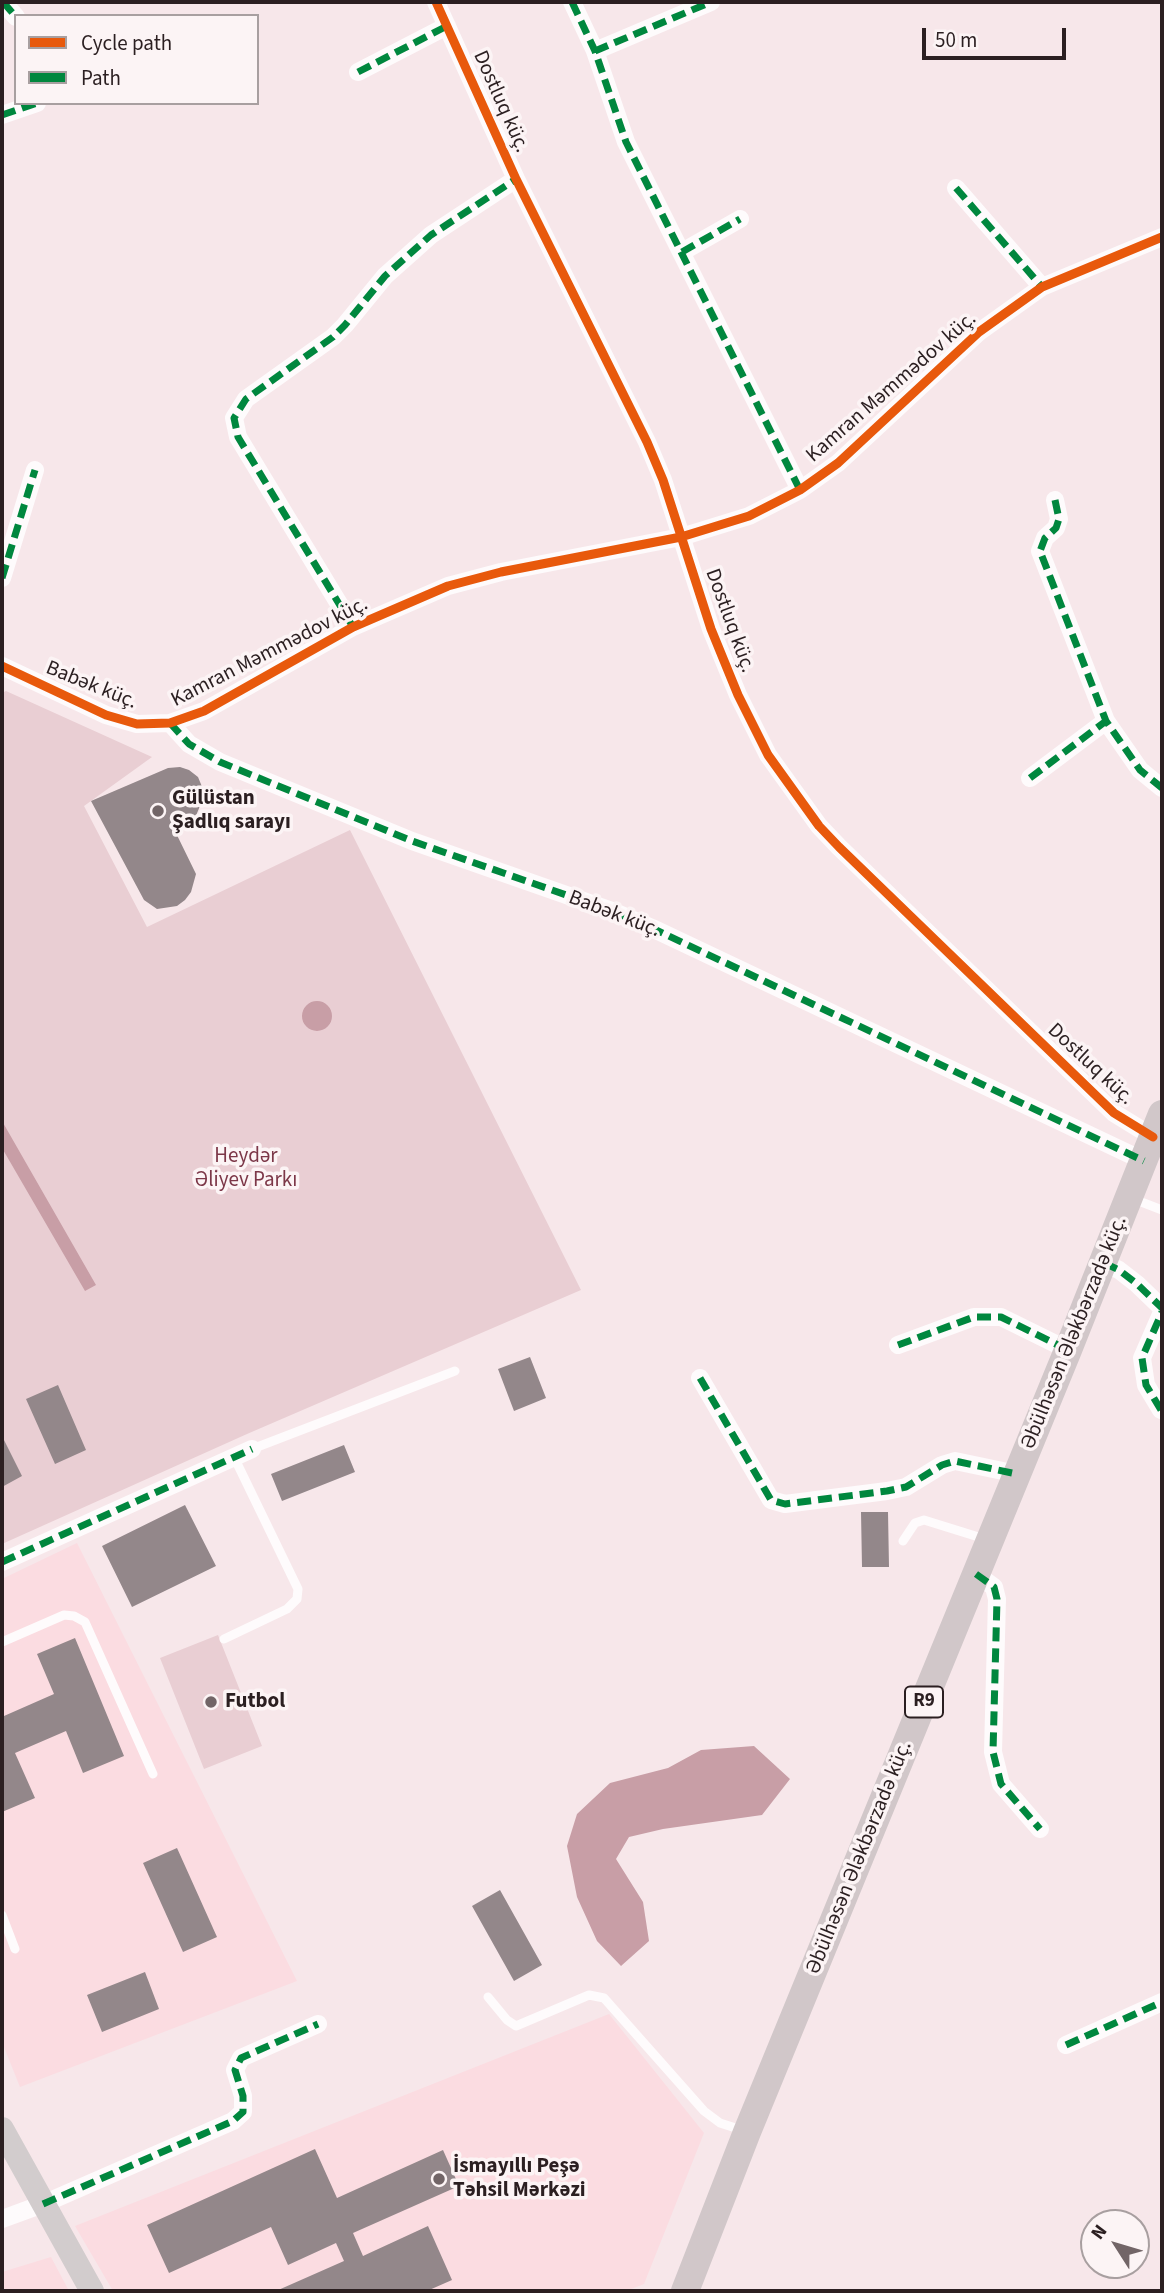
<!DOCTYPE html>
<meta charset="utf-8">
<style>
body{margin:0}
#map{position:relative;width:1164px;height:2293px;overflow:hidden;background:#f7e7ea;font-family:"Source Sans 3",sans-serif}
canvas{display:block}
.frame{position:absolute;inset:0;border:4px solid #2b1f21;pointer-events:none}
.legend{position:absolute;left:14px;top:14px;width:245px;height:91px;box-sizing:border-box;background:#fcf4f5;border:2px solid #a89fa0;margin:0;padding:9px 12px;list-style:none;font-size:21px;color:#2b1f21}
.legend li{display:flex;align-items:center;gap:14px;height:35px}
.legend b{width:35px;border:2px solid #a89fa0}
.north{position:absolute;left:1080px;top:2209px;width:70px;height:70px;box-sizing:border-box;background:#fcf4f5;border:2px solid #a89fa0;border-radius:50%;rotate:307deg;font-size:19px;font-weight:700;line-height:28px;text-align:center;color:#2b1f21}
.north::after{content:'';display:block;margin:auto;width:24px;height:32px;background:#726567;clip-path:polygon(50% 0,100% 100%,50% 72%,0 100%)}
.scale{position:absolute;left:922px;top:28px;width:144px;height:32px;box-sizing:border-box;border:4px solid #2b1f21;border-top:0;padding-left:9px;font-size:21px;line-height:24px;white-space:nowrap;color:#2b1f21;-webkit-text-stroke:5px #fcf4f5;paint-order:stroke}
</style>
<div id="map">
<canvas width="1164" height="2293"></canvas>
<div class="frame"></div>
<ul class="legend">
<li><b style="height:9px;background:#e8590c"></b>Cycle path</li>
<li><b style="height:9px;background:#00873e"></b>Path</li>
</ul>
<div class="north">N</div>
<div class="scale">50 m</div>
</div>
<script>
const context = document.querySelector('canvas').getContext('2d');
context.lineJoin = 'round';
function fill(path, color) {
  context.fillStyle = color;
  context.fill(path, 'evenodd');
}
function poly(rows) {
  const path = new Path2D();
  for (const r of rows) {
    if (r.length === 3) {
      path.moveTo(r[0] + r[2], r[1]);
      path.arc(r[0], r[1], r[2], 0, 2 * Math.PI);
      continue;
    }
    path.moveTo(r[0], r[1]);
    for (let i = 2; i < r.length; i += 2) path.lineTo(r[i], r[i + 1]);
  }
  return path;
}
function trace(path, color, width, dash) {
  context.strokeStyle = color;
  context.lineWidth = width;
  context.lineCap = dash ? 'butt' : 'round';
  context.setLineDash(dash || []);
  context.stroke(path);
}
function write(font, color, halo, rows, align = 'center') {
  context.font = font + ' "Source Sans 3",sans-serif';
  context.lineWidth = 7;
  context.setLineDash([]);
  context.textBaseline = 'middle';
  context.strokeStyle = halo;
  context.fillStyle = color;
  for (const [text, x, y, turn = 0] of rows) {
    context.save();
    context.translate(x, y);
    context.rotate((+turn || 0) * Math.PI / 180);
    context.textAlign = isNaN(turn) ? turn : align;
    if (halo) context.strokeText(text, 0, 0);
    context.fillText(text, 0, 0);
    context.restore();
  }
}
const built = poly([
 [77,1543,297,1981,20,2087,2,2042,2,1579],
 [609,2014,704,2133,644,2284,626,2291,113,2291,75,2226],
 [51,2257,69,2291,2,2291,2,2272]
]);
const green = poly([
 [6,691,152,757,84,806,147,927,350,830,581,1290,247,1434,2,1544,2,693],
 [218,1635,262,1746,204,1769,160,1658]
]);
const water = poly([
 [317,1016,15],
 [2,1121,96,1285,85,1291,2,1148],
 [754,1746,790,1779,762,1815,663,1829,629,1837,616,1859,643,1902,649,1941,621,1966,597,1941,577,1897,567,1846,577,1814,610,1783,668,1768,701,1750]
]);
const building = poly([
 [180,767,189,770,198,777,205,794,195,818,174,829,196,874,191,892,185,900,177,906,157,909,144,900,91,801,168,768],
 [530,1357,546,1398,514,1411,498,1369],
 [58,1385,86,1450,55,1464,26,1399],
 [2,1436,22,1476,2,1487],
 [344,1445,355,1472,282,1501,271,1474],
 [185,1505,216,1566,132,1607,102,1546],
 [861,1512,888,1512,889,1567,862,1567],
 [75,1638,124,1756,83,1773,66,1731,15,1753,35,1798,2,1812,2,1710,4,1716,54,1694,37,1654],
 [177,1848,217,1937,183,1952,143,1863],
 [500,1890,542,1965,514,1981,472,1906],
 [145,1972,159,2009,102,2032,87,1995],
 [315,2149,337,2198,443,2150,459,2186,353,2233,363,2256,428,2226,452,2280,427,2291,276,2291,344,2261,336,2243,288,2265,271,2227,169,2273,147,2225]
]);
const lane = poly([
 [1131,1198,1162,1210],
 [252,1449,455,1371],
 [903,1541,915,1523,924,1520,985,1539],
 [224,1639,287,1609,297,1599,298,1589,234,1457],
 [2,1642,64,1615,74,1616,85,1622,153,1774],
 [2,1915,15,1949],
 [488,1997,507,2020,516,2026,589,1995,604,1998,704,2111,720,2123,745,2131]
]);
const street = poly([
 [3,2,16,17],
 [436,2,516,179,647,442,663,480,711,629,738,695,768,755,819,826,839,847,1114,1113,1153,1137],
 [572,2,595,51,626,142,800,490],
 [595,51,711,2],
 [358,72,447,26],
 [2,115,37,103],
 [956,188,1042,287],
 [682,252,740,219],
 [1055,500,1059,519,1056,528,1045,538,1040,551,1106,721,1140,770,1162,788],
 [2,578,35,470],
 [353,627,238,437,234,418,246,399,333,337,345,325,385,276,431,235,516,179],
 [2,666,106,715,137,724,170,723,204,711,353,627,448,586,501,572,681,537,749,516,800,490,838,463,979,332,1042,287,1162,237],
 [170,723,189,744,220,762,412,841,612,911,652,928,1144,1161],
 [1030,778,1106,721],
 [1104,1263,1119,1270,1137,1284,1162,1308],
 [898,1345,974,1317,1001,1317,1068,1350],
 [700,1378,771,1500,785,1504,887,1491,906,1487,942,1465,955,1461,1017,1474],
 [1161,1410,1146,1385,1142,1358,1162,1312],
 [2,1562,252,1449],
 [976,1574,994,1587,997,1599,993,1752,1001,1784,1040,1829],
 [1066,2045,1162,2002],
 [2,2219,43,2204,233,2121,243,2112,243,2096,235,2070,241,2058,318,2024]
]);
const secondary = poly([
 [2,2129,92,2291]
]);
const primary = poly([
 [685,2291,747,2132,1068,1350,1162,1114]
]);
const quiet = poly([
 [3,2,16,17],
 [572,2,595,51,626,142,800,490],
 [595,51,711,2],
 [358,72,447,26],
 [2,115,37,103],
 [956,188,1042,287],
 [682,252,740,219],
 [1055,500,1059,519,1056,528,1045,538,1040,551,1106,721,1140,770,1162,788],
 [2,578,35,470],
 [353,627,238,437,234,418,246,399,333,337,345,325,385,276,431,235,516,179],
 [170,723,189,744,220,762,412,841,612,911,652,928,1144,1161],
 [1030,778,1106,721],
 [1104,1263,1119,1270,1137,1284,1162,1308],
 [898,1345,974,1317,1001,1317,1068,1350],
 [700,1378,771,1500,785,1504,887,1491,906,1487,942,1465,955,1461,1017,1474],
 [1161,1410,1146,1385,1142,1358,1162,1312],
 [2,1562,252,1449],
 [976,1574,994,1587,997,1599,993,1752,1001,1784,1040,1829],
 [1066,2045,1162,2002],
 [43,2204,233,2121,243,2112,243,2096,235,2070,241,2058,318,2024]
]);
const cycleway = poly([
 [436,2,516,179,647,442,663,480,711,629,738,695,768,755,819,826,839,847,1114,1113,1153,1137],
 [2,666,106,715,137,724,170,723,204,711,353,627,448,586,501,572,681,537,749,516,800,490,838,463,979,332,1042,287,1162,237]
]);
const markers = [
 [158,811,7,"#726567"],
 [211,1702,7,"#726567"],
 [439,2179,7,"#726567"]
];
const shields = [
 [924,1702,38]
];
const shieldNames = [
 ["R9",924,1702]
];
const streetNames = [
 ["Dostluq küç.",500,102,66],
 ["Kamran Məmmədov küç.",892,388,-41],
 ["Dostluq küç.",729,621,70],
 ["Kamran Məmmədov küç.",270,653,-27],
 ["Babək küç.",91,686,22],
 ["Babək küç.",614,915,21],
 ["Dostluq küç.",1090,1065,43],
 ["Əbülhəsən Ələkbərzadə küç.",1075,1333,-68],
 ["Əbülhəsən Ələkbərzadə küç.",860,1858,-68]
];
const poiNames = [
 ["Gülüstan",172,799],
 ["Şadlıq sarayı",172,823],
 ["Futbol",225,1702],
 ["İsmayıllı Peşə",453,2167],
 ["Təhsil Mərkəzi",453,2191]
];
const parkNames = [
 ["Heydər",246,1157],
 ["Əliyev Parkı",246,1181]
];
fill(built, '#fbdce1');
fill(green, '#e9ced3');
fill(water, '#c89ea6');
fill(building, '#93878a');
trace(lane, '#fefbfc', 9);
trace(street, '#fefbfc', 18);
trace(secondary, '#d2cccd', 24);
trace(primary, '#d1c7c9', 28);
trace(quiet, '#00873e', 7, [14, 7]);
trace(cycleway, '#e8590c', 9);
for (const [x, y, r, color] of markers) {
  const dot = new Path2D();
  dot.arc(x, y, r, 0, 2 * Math.PI);
  context.fillStyle = color;
  context.fill(dot);
  trace(dot, '#fcf4f5', 2.5);
}
for (const [x, y, w] of shields) {
  const box = new Path2D();
  box.roundRect(x - w / 2, y - 15.5, w, 31, 5);
  context.fillStyle = '#fcf4f5';
  context.fill(box);
  trace(box, '#2b1f21', 2);
}
write('bold 19px', '#2b1f21', null, shieldNames);
write('21px', '#2b1f21', '#fcf4f5', streetNames);
write('bold 21px', '#2b1f21', '#fcf4f5', poiNames, 'left');
write('21px', '#7c3748', '#fcf4f5', parkNames);
</script>
